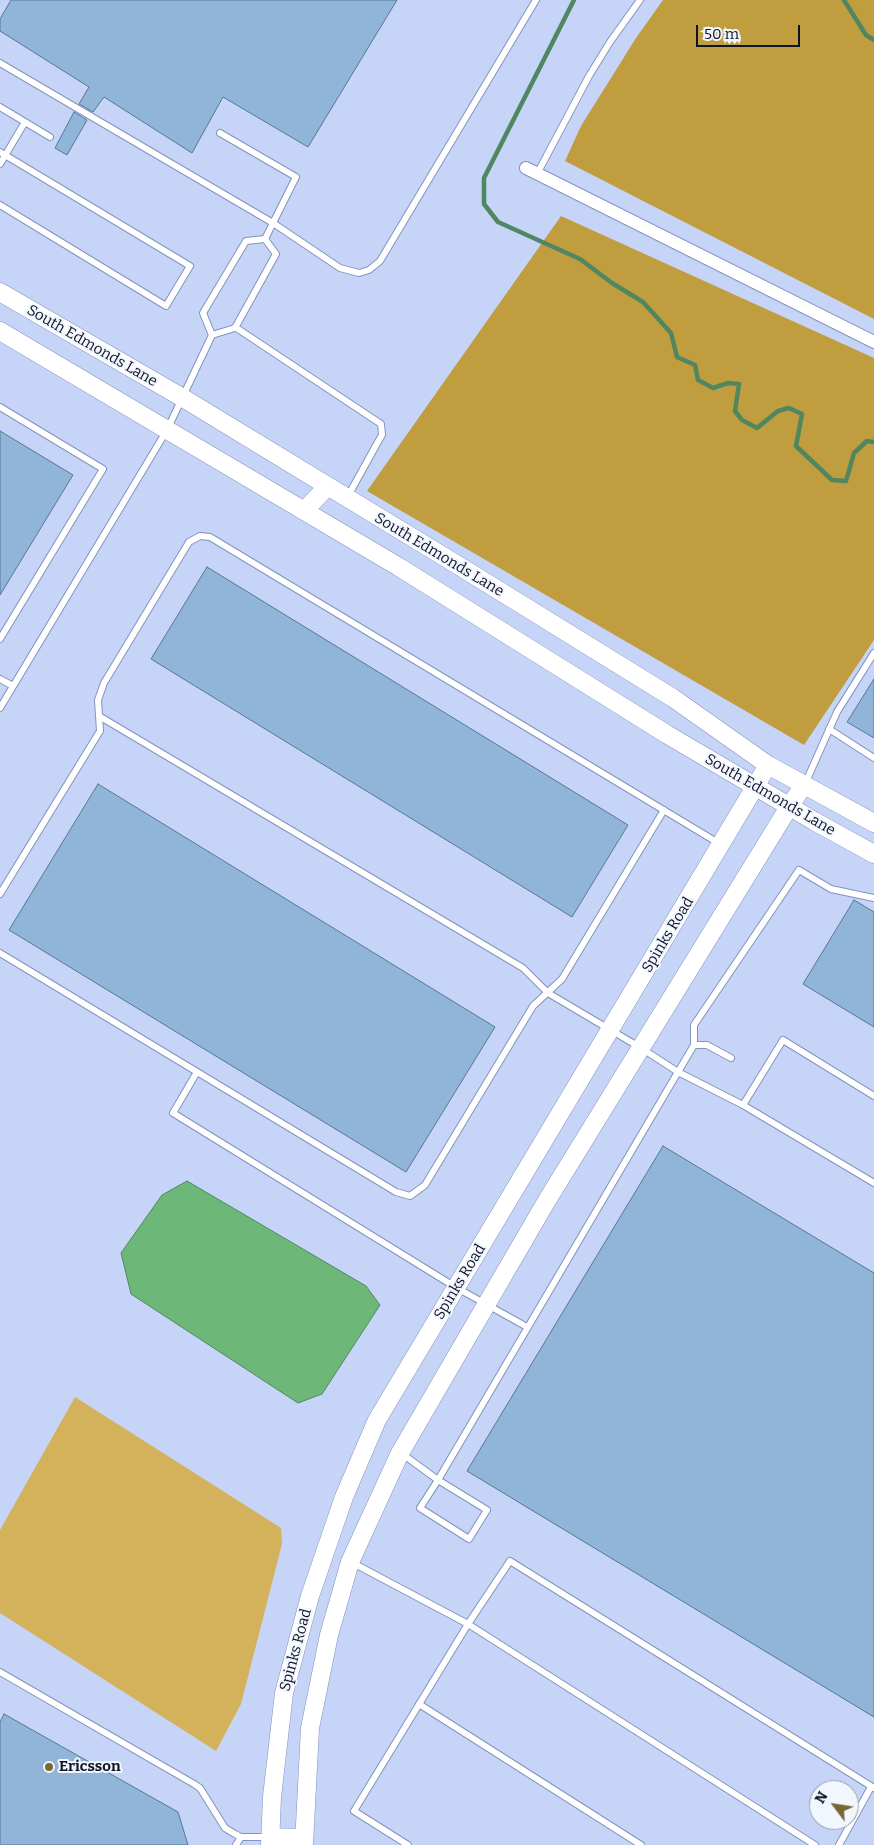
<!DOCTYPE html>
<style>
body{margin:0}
#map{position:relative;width:874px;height:1845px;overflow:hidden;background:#c6d4f8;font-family:Bitter,serif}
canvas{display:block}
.north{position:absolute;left:809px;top:1780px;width:50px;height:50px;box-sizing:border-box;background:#f2f6ff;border:1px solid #979ca7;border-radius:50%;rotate:301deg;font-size:14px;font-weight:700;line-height:20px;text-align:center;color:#0f1424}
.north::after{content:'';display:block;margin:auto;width:18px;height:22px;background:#7b6736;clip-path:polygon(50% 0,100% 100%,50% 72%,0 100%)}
.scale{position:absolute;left:696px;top:25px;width:104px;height:22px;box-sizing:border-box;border:2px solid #0f1424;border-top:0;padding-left:6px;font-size:15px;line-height:18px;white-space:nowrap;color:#0f1424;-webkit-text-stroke:4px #f2f6ff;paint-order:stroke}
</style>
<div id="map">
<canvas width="874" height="1845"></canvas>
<div class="north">N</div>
<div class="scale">50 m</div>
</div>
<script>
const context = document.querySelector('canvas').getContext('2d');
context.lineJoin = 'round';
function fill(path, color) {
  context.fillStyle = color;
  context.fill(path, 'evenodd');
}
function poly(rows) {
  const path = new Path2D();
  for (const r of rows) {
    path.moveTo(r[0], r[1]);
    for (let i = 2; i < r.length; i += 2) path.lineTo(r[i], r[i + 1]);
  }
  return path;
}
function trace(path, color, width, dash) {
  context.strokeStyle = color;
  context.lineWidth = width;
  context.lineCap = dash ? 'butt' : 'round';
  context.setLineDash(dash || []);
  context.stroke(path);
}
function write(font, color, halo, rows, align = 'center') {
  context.font = font + ' Bitter,serif';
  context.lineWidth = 4;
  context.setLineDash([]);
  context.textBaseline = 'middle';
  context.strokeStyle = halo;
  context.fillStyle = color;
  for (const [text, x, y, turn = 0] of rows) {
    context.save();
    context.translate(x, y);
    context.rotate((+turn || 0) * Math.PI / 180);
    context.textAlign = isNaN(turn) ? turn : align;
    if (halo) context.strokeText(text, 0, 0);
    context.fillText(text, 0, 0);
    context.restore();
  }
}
const green = poly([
 [75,1397,281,1528,282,1544,241,1704,216,1751,0,1613,0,1530]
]);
const forest = poly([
 [663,0,874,0,874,319,565,161,581,126,636,38],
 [561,216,874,358,874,640,804,745,367,491]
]);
const water = poly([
 [187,1181,366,1286,380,1305,322,1394,298,1403,131,1294,121,1253,162,1195,187,1181]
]);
const stream = poly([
 [574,0,484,178,484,204,498,222,580,259,612,283,643,302,671,333,677,357,695,365,698,380,713,388,728,383,739,384,735,411,742,420,757,428,778,411,789,408,802,414,796,446,832,480,846,481,854,453,867,441,874,442],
 [844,0,866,35,874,40]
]);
const building = poly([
 [11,0,397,0,308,147,223,97,192,153,104,97,93,112,79,104,89,87,0,31,0,19,11,0],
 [74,112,87,120,67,155,55,148,74,112],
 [0,431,73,475,0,595,0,431],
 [207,567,628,825,572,917,151,659,207,567],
 [874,679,874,738,847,722,874,679],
 [98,784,495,1027,406,1172,9,930,98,784],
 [854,900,874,912,874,1027,803,984,854,900],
 [663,1146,874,1273,874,1717,467,1471,663,1146],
 [4,1714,178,1812,188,1845,0,1845,0,1722,4,1714]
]);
const lane = poly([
 [0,63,273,223,296,177,220,133],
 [0,107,50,137],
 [0,152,190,266,166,306,0,205],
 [0,164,25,122],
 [537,174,589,76,610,42,640,0],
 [265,239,273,223,340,268,359,273,369,270,380,261,536,0],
 [265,239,276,254,235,328,212,335,203,313,246,241,265,239],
 [235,327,381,424,382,435,379,440,348,496],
 [0,407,103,469,0,639],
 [0,679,13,686],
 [0,708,167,430,212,335],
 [99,716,523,968,548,993,641,1048,678,1072,694,1045,694,1025,799,870,831,889,874,898],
 [829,729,874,758],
 [805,784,837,712,874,653],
 [0,894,100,731,98,700,104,683,189,542,200,536,210,537,720,844],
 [0,953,396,1192,410,1196,425,1185,533,1006,562,979,664,810],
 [694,1045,707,1045,731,1058],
 [197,1072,173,1113,457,1288,527,1327],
 [743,1105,874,1183],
 [401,1453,438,1480,487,1510,469,1539,420,1508,438,1480,678,1072,743,1105,783,1040,874,1096],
 [351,1562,468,1624,510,1561,874,1788],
 [0,1672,194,1784,200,1788,225,1828,235,1834,241,1837,269,1837],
 [419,1704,641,1845],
 [236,1845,241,1837],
 [408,1845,354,1811,468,1624,815,1845],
 [839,1845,871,1787]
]);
const street = poly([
 [526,168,874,342]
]);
const secondary = poly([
 [0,292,183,398,456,564,673,698,768,765,874,823],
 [0,331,399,567,668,735,814,821,874,854],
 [304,511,328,486],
 [270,1837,304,1838],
 [270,1845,272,1797,284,1693,310,1596,344,1497,377,1420,768,765],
 [304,1845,310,1728,329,1635,350,1562,400,1453,546,1202,789,807,804,785]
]);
const markers = [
 [49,1767,5,"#7b6736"]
];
const streetNames = [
 ["South Edmonds Lane",92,346,30],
 ["South Edmonds Lane",439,555,31],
 ["South Edmonds Lane",770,795,30],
 ["Spinks Road",668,935,-59],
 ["Spinks Road",460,1282,-59],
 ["Spinks Road",296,1650,-75]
];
const poiNames = [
 ["Ericsson",59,1767]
];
fill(green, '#d4b25c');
fill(forest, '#c09d3e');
fill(water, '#6db879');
trace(water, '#518760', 1);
trace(stream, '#518760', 4.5);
fill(building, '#90b5d8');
trace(building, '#557798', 1);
trace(lane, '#8393bd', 8);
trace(street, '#8393bd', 14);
trace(secondary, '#8393bd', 19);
trace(lane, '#fff', 6);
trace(street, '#fff', 12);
trace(secondary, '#fff', 18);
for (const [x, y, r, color] of markers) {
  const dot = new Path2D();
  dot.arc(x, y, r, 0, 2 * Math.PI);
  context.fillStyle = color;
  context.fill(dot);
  trace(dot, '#f2f6ff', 2);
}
write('15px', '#0f1424', '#f2f6ff', streetNames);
write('bold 15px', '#0f1424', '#f2f6ff', poiNames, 'left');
</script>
